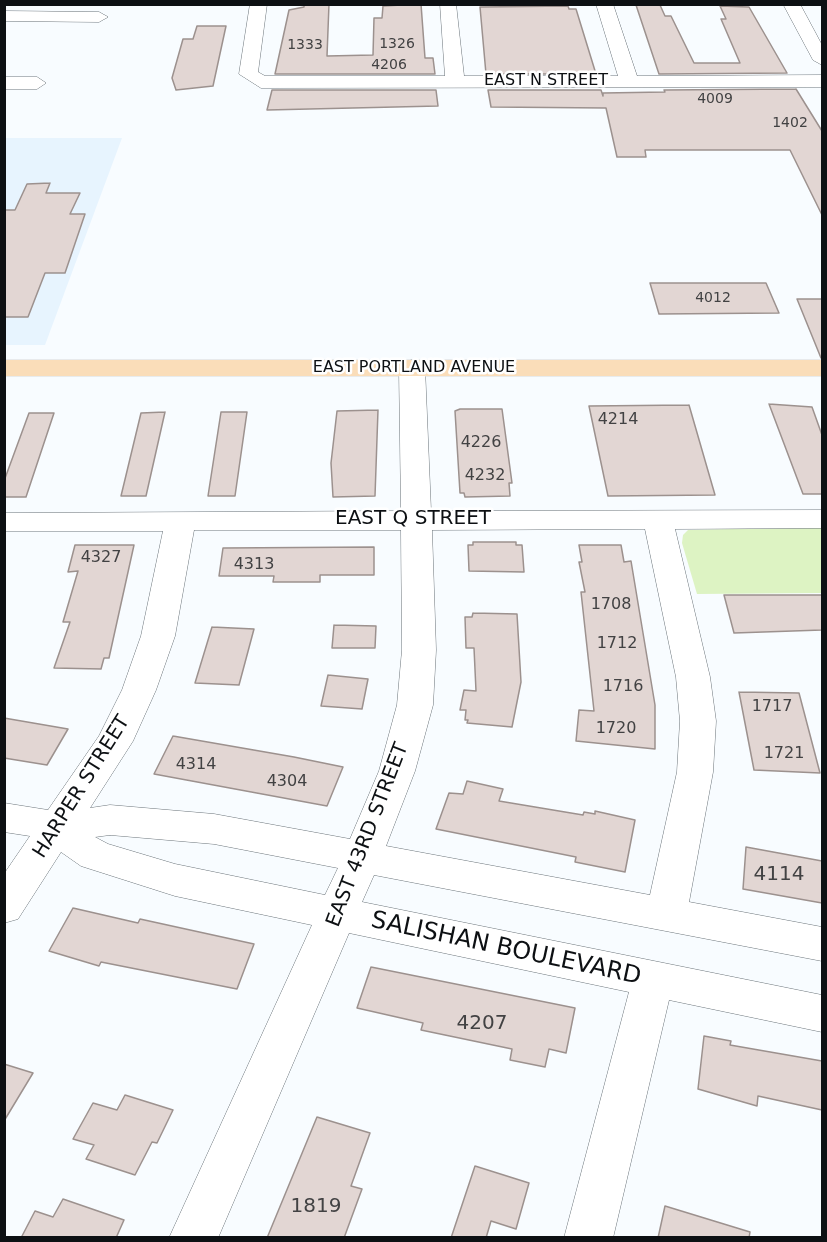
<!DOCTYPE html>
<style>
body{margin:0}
#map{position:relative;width:827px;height:1242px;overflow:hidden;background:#f8fcff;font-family:"DejaVu Sans",sans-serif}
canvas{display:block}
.frame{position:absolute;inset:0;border:6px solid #0d1013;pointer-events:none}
</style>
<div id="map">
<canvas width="827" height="1242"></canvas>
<div class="frame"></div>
</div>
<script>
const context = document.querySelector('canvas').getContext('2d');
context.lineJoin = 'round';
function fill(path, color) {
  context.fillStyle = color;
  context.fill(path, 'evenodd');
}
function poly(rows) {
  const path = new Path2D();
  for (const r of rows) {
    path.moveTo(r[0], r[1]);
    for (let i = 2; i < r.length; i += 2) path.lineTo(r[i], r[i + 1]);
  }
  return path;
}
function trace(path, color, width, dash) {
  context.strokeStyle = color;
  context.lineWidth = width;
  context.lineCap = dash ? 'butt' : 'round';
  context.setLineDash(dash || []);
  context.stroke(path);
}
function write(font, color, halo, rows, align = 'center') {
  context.font = font + ' "DejaVu Sans",sans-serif';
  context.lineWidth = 5;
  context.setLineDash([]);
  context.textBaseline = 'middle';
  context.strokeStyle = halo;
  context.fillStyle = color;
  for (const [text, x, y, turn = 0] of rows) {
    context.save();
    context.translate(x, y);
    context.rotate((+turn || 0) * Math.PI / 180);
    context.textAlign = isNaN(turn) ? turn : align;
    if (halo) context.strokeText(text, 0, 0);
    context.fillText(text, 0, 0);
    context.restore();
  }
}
const built = poly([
 [4,138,122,138,45,345,5,345]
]);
const green = poly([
 [822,527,822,593,697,594,682,543,683,535,688,530]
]);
const building = poly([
 [304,4,329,4,327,56,373,55,374,18,382,18,383,6,421,4,425,58,433,58,435,74,275,74,289,10,304,7,304,4],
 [636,5,660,5,665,16,671,16,694,63,740,63,721,19,726,19,720,6,749,7,787,73,659,74,636,5],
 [568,6,569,9,576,9,596,74,486,74,480,7,568,6],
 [197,26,226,26,213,86,176,90,172,78,183,39,193,39,197,26],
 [796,89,822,131,822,215,790,150,645,150,646,157,617,157,606,108,491,107,488,90,601,90,603,96,603,93,665,92,664,90,796,89],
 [272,90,436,90,438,106,267,110,272,90],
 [50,183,46,193,80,193,70,214,85,214,65,273,45,273,28,317,4,317,4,210,15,210,27,184,50,183],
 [650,283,766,283,779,313,659,314,650,283],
 [797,299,822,299,822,358,821,358,797,299],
 [769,404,812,407,822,435,822,494,803,494,769,404],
 [689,405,715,495,608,496,589,406,689,405],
 [460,409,502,409,512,483,509,483,510,496,465,497,464,493,460,493,455,411,460,409],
 [378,410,375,496,333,497,331,463,337,411,378,410],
 [165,412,146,496,121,496,141,413,165,412],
 [221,412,247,412,235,496,208,496,221,412],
 [29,413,54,413,26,497,4,497,4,481,29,413],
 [473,542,516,542,516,545,522,545,524,572,469,571,468,545,473,545,473,542],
 [75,545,134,545,109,658,104,658,101,669,54,668,70,622,63,622,78,571,68,572,75,545],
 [579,545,621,545,624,562,631,561,655,705,655,749,576,741,579,710,594,711,581,592,585,592,579,562,582,562,579,545],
 [374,547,374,575,320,575,320,582,273,582,274,576,219,576,223,548,374,547],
 [724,595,822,595,822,630,734,633,724,595],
 [473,613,517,614,521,682,512,727,467,723,468,720,465,720,466,710,460,710,464,690,476,691,474,648,466,648,465,617,472,617,473,613],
 [334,625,376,626,375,648,332,648,334,625],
 [212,627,254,629,239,685,195,683,212,627],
 [328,675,368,679,362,709,321,706,328,675],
 [739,692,799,693,820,773,754,770,739,692],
 [4,718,68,729,47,765,4,758,4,718],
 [173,736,294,757,343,767,327,806,154,774,173,736],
 [467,781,503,789,499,801,583,815,584,812,595,814,595,811,635,820,625,872,575,862,576,857,436,829,449,793,463,794,467,781],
 [746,847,822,861,822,903,743,889,746,847],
 [73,908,138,923,140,919,254,944,237,989,101,962,99,966,49,951,73,908],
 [371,967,575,1008,566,1053,549,1049,545,1067,510,1060,512,1049,421,1030,423,1023,357,1008,371,967],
 [704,1036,731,1041,730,1045,822,1061,822,1110,758,1096,757,1106,698,1089,704,1036],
 [4,1064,33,1073,4,1121,4,1064],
 [125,1095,173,1110,157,1143,152,1142,135,1175,86,1159,94,1145,73,1139,93,1103,117,1110,125,1095],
 [317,1117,370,1133,351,1186,362,1189,344,1238,267,1238,317,1117],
 [475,1166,529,1183,516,1229,491,1221,486,1238,451,1238,475,1166],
 [63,1199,124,1220,116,1238,21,1238,35,1211,53,1217,63,1199],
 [665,1206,750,1232,749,1238,658,1238,665,1206]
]);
const minor = poly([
 [250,4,267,4,258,72,265,76,445,76,440,4,456,4,464,76,618,76,596,4,613,4,637,76,822,75,822,87,261,88,239,74,250,4],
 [783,4,800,4,822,45,822,65,813,60,783,4],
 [4,11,99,12,108,17,99,22,4,21,4,11],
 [4,77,37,77,46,83,37,89,4,89,4,77],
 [412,360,421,362,425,368,431,511,822,510,822,528,675,529,710,677,716,721,713,772,689,902,822,927,822,961,374,875,362,902,822,995,822,1032,669,1000,613,1238,564,1238,629,992,349,933,218,1238,169,1238,312,925,175,896,81,866,61,852,18,919,4,923,4,874,30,836,4,832,4,803,48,810,99,736,122,690,141,636,163,531,4,531,4,513,401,511,399,368,403,362,412,360],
 [645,529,676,677,680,721,677,772,650,895,386,846,415,771,433,705,436,650,432,530,645,529],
 [194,530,401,530,402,650,397,705,379,771,350,839,214,814,110,805,90,808,133,741,156,690,175,636,194,530],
 [110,835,214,844,338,868,325,895,175,864,108,844,95,837,110,835]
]);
const major = poly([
 [4,360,822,360,822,376,4,376,4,360]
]);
const farNumbernames = [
 ["1326",397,44],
 ["1333",305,45],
 ["4206",389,65],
 ["4009",715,99],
 ["1402",790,123],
 ["4012",713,298]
];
const farStreetnames = [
 ["EAST N STREET",546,81],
 ["EAST PORTLAND AVENUE",414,368]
];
const numberNames = [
 ["4214",618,420],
 ["4226",481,443],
 ["4232",485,476],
 ["4327",101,558],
 ["4313",254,565],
 ["1708",611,605],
 ["1712",617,644],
 ["1716",623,687],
 ["1717",772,707],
 ["1720",616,729],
 ["1721",784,754],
 ["4314",196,765],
 ["4304",287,782]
];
const streetNames = [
 ["EAST Q STREET",413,519],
 ["HARPER STREET",82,787,-58],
 ["EAST 43RD STREET",368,835,-69]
];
const nearNumbernames = [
 ["4114",779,875],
 ["4207",482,1024],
 ["1819",316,1207]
];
const nearStreetnames = [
 ["SALISHAN BOULEVARD",506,949,12]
];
fill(built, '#e7f4fe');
fill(green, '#ddf3c3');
fill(building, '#e2d6d3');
trace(building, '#9c918e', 1.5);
trace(minor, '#6c757b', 1);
trace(major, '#d8d9d9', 1);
fill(minor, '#fff');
fill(major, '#faddb9');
write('14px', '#424243', null, farNumbernames);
write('16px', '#0d1013', '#fff', farStreetnames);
write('16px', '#424243', null, numberNames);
write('20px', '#0d1013', '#fff', streetNames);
write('20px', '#424243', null, nearNumbernames);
write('24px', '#0d1013', '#fff', nearStreetnames);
</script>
